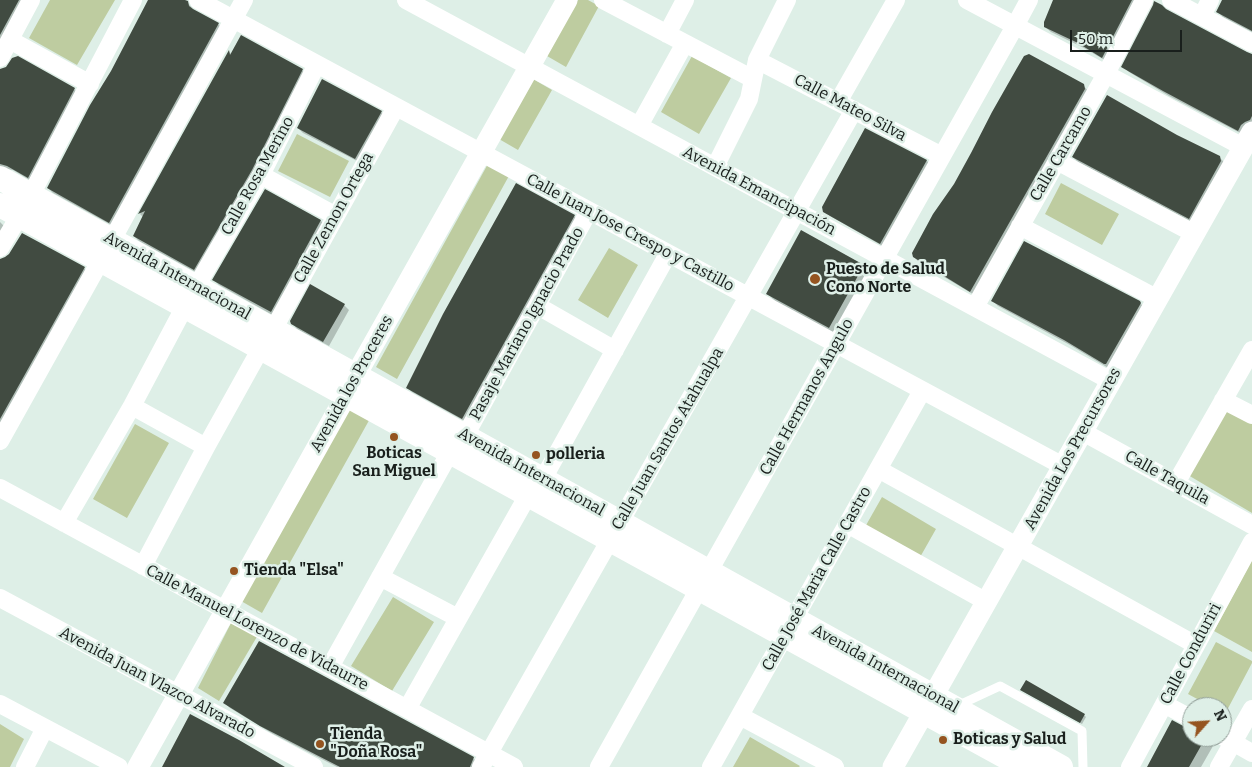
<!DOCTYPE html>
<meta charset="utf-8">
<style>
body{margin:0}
#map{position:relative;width:1252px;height:767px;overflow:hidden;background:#deefe7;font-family:Bitter,serif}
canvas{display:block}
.north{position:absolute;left:1182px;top:697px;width:50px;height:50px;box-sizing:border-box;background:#deefe7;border:1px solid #8f9c96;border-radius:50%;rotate:64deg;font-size:14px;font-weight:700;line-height:20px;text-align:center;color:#191f1c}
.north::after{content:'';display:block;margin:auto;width:18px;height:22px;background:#955420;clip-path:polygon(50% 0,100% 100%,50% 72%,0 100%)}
.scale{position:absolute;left:1070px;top:30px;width:112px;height:22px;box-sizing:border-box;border:2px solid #191f1c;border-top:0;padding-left:6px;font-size:15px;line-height:18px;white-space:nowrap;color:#191f1c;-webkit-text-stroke:4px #deefe7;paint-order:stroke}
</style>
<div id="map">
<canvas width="1252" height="767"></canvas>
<div class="north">N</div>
<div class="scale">50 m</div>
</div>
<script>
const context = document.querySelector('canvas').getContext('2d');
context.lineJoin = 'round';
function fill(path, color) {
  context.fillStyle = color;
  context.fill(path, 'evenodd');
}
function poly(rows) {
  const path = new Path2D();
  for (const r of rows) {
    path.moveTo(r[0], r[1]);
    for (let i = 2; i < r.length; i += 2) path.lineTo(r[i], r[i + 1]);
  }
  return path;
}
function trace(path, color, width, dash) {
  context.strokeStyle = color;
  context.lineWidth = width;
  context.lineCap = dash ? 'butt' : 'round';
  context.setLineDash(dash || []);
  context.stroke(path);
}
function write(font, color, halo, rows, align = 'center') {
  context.font = font + ' Bitter,serif';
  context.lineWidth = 5;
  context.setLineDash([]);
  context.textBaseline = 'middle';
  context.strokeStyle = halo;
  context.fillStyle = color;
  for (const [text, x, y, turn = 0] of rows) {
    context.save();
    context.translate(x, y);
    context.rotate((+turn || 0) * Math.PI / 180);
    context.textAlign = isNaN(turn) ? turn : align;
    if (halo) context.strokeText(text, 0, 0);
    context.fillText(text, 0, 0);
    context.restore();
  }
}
const green = poly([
 [50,0,115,0,77,65,29,38],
 [578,0,588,0,599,6,566,67,547,56],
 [692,56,731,78,699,134,661,112],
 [533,79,552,90,518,150,499,139],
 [297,134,349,161,330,197,278,171],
 [489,162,510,174,397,379,376,367],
 [1061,183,1119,214,1102,245,1045,214],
 [609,248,638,265,608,318,578,300],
 [352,403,372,415,262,613,241,601],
 [1226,407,1252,422,1252,513,1188,475],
 [135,424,169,443,127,518,93,499],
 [882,497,936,529,919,559,865,527],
 [1252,560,1252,652,1214,631],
 [393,597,434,622,392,691,351,666],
 [232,621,258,635,219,701,198,688],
 [1216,642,1252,661,1252,663,1225,714,1222,712,1222,707,1212,707,1188,694],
 [0,724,24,739,10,767,0,767],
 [750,737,800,766,799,767,733,767]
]);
const shadow = poly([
 [0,0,27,0,0,50],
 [150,0,182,0,187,2,192,8,194,11,218,24,223,29,115,227,53,193,48,188],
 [1055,0,1140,0,1108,62,1084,48,1051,32,1045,27],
 [1224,0,1252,0,1252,32,1223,17,1218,12],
 [1166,11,1252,55,1252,126,1244,135,1169,96,1129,72,1124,67],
 [229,52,232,55,302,70,307,75,199,274,139,241,134,236,143,217,140,214],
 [0,70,74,89,79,94,33,182,13,170,6,169,0,169],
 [1083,85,1088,91,976,296,919,262,914,257],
 [381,112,386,117,361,163,303,133,298,128],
 [866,130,927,161,932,166,886,248,830,216,824,211],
 [1176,136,1219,157,1224,162,1194,223,1078,162,1073,157],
 [265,191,321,221,326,226,276,317,219,285,214,280],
 [574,216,579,221,468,423,412,392,407,387],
 [0,222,7,229,0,241],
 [0,260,84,268,89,273,0,433],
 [863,266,874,276,840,338,778,304,767,293],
 [311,286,344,305,349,310,329,346,297,329,292,323],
 [993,301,1139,302,1145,308,1110,369,1070,345,998,306],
 [260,642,473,758,479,764,477,767,337,767,273,734,230,708,225,703],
 [1024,692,1084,715,1086,717,1082,724],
 [1192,731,1192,737,1203,737,1213,746,1201,767,1149,767]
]);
const building = poly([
 [0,0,19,0,0,35],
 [148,0,185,0,188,1,189,6,193,9,219,23,109,223,47,188,90,105,111,71],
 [1053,0,1132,0,1102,58,1078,43,1044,27,1044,22],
 [1222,0,1252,0,1252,31,1216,12],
 [1154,1,1162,5,1166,9,1247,52,1252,54,1252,116,1250,120,1245,122,1241,125,1238,131,1163,91,1121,67,1153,5],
 [241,35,303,69,252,170,194,270,133,236,145,211,138,214,229,50,230,55],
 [1029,54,1084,84,1085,89,970,292,913,257,912,253,933,214,954,184,971,153,992,112,1017,68,1024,56],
 [18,56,75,88,28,178,7,166,0,164,0,69,6,67,12,58],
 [322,79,382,111,355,159,297,128],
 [1107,95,1177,135,1220,156,1221,161,1189,219,1072,157],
 [865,128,927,160,880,244,823,212,822,207],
 [516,183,575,215,462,419,406,388,443,314],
 [265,189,321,220,271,312,212,280],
 [801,230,864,265,829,328,766,294],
 [22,233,85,267,0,419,0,259,5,257,9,254],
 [1024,241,1140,301,1141,303,1106,364,1104,364,1064,340,991,301],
 [310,284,345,304,323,342,291,324,290,321],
 [259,641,474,757,470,767,340,767,260,726,223,703],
 [1026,680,1085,714,1080,723,1020,690],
 [190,714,239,740,285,767,162,767],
 [1172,720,1187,728,1192,730,1192,737,1206,737,1189,767,1147,767]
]);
const service = poly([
 [957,706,1000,686,1082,731,1083,767]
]);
const minor = poly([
 [198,0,1063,466],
 [406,0,1111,381],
 [603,0,753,79],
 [967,0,1243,147],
 [1171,0,1252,43],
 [1202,16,1210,0],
 [667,34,685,0],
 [10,40,90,84],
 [0,58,31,0],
 [757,60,942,156],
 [838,102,896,0],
 [639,126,685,43],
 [1057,161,1195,234],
 [715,167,749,99,757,60,787,0],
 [261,175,336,216],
 [31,195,133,0],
 [1020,226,1158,299],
 [0,248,20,215],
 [196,287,261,175,317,64],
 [538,306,615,350],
 [975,307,1106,74,1144,0],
 [273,330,396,107],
 [1223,400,1252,415],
 [132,406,206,447],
 [1083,432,1252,525],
 [465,436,589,211],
 [0,441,112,240,244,0],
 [878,469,1196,645],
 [543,479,668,254],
 [1176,483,1252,350],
 [0,488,514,767],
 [64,523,132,406,185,306],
 [847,524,987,602],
 [143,566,206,447,261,348],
 [380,577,458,618],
 [0,598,314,767],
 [330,667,450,452],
 [0,704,119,767],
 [1164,704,1192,719],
 [407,709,528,495],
 [740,716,835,767],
 [1222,736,1252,753],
 [25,767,45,728],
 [481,767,854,110],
 [599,767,1015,26,1029,0],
 [711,767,922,391],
 [1130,767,1252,542],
 [1219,767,1252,709]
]);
const tertiary = poly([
 [138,767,342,403,356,375,567,0],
 [893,767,1252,132]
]);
const secondary = poly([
 [0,178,1061,767],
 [0,205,1024,767]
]);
const markers = [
 [815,279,6,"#955420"],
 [394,437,5,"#955420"],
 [536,455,5,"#955420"],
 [234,571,5,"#955420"],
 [943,740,5,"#955420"],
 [320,744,5,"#955420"]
];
const streetNames = [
 ["Calle Mateo Silva",850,108,28],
 ["Calle Carcamo",1061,154,-60],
 ["Calle Rosa Merino",258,176,-61],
 ["Avenida Emancipación",759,191,28],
 ["Calle Zemon Ortega",334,218,-61],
 ["Calle Juan Jose Crespo y Castillo",630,233,28],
 ["Avenida Internacional",177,276,29],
 ["Pasaje Mariano Ignacio Prado",527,324,-61],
 ["Avenida los Proceres",352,384,-61],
 ["Calle Hermanos Angulo",807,397,-61],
 ["Calle Juan Santos Atahualpa",668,439,-60],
 ["Avenida Los Precursores",1073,449,-61],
 ["Avenida Internacional",531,472,29],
 ["Calle Taquila",1167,478,29],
 ["Calle José Maria Calle Castro",817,579,-61],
 ["Calle Manuel Lorenzo de Vidaurre",257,628,28],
 ["Calle Conduriri",1191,654,-62],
 ["Avenida Internacional",885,669,29],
 ["Avenida Juan Vlazco Alvarado",157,683,28]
];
const poiNames = [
 ["Puesto de Salud",826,270],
 ["Cono Norte",826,288],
 ["Boticas",394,454,"center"],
 ["San Miguel",394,472,"center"],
 ["polleria",546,455],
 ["Tienda \"Elsa\"",244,571],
 ["Tienda",330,735],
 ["\"Doña Rosa\"",330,753],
 ["Boticas y Salud",953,740]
];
fill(green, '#becca0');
fill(shadow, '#0003');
fill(building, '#414b41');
trace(service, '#fff', 9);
trace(minor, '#fff', 18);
trace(tertiary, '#fff', 21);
trace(secondary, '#fff', 24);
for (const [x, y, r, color] of markers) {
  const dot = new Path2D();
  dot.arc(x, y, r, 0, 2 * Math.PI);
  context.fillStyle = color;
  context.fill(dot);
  trace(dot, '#deefe7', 2);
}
write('16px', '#191f1c', '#deefe7', streetNames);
write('bold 16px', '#191f1c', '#deefe7', poiNames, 'left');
</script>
